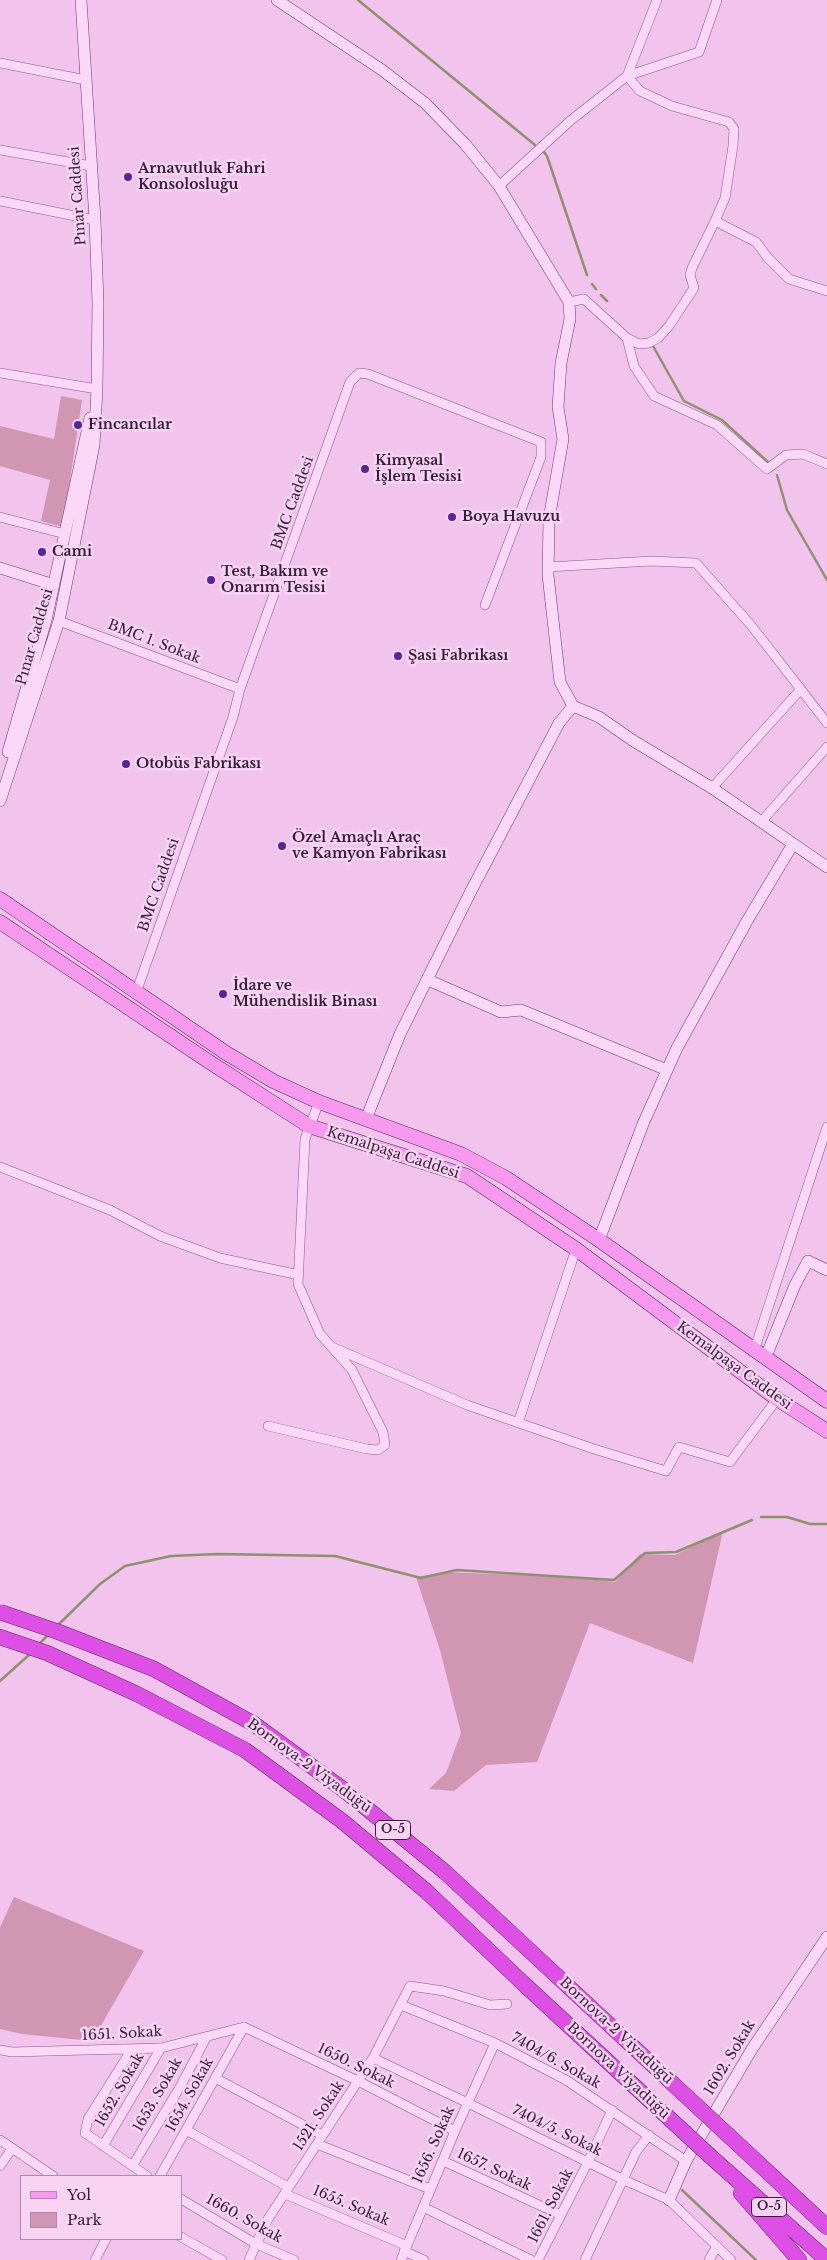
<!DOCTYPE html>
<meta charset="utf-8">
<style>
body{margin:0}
#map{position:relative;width:827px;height:2260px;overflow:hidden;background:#f1c3ed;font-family:"Libre Baskerville",serif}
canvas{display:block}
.legend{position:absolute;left:20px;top:2175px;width:162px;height:65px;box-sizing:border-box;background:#f8d3f4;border:1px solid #ab8aaa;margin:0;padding:6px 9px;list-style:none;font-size:15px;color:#381d3b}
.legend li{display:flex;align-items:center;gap:10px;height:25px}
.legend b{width:25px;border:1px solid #ab8aaa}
</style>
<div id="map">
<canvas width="827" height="2260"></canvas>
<ul class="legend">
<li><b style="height:6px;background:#f699ef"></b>Yol</li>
<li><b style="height:14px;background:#d096b2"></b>Park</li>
</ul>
</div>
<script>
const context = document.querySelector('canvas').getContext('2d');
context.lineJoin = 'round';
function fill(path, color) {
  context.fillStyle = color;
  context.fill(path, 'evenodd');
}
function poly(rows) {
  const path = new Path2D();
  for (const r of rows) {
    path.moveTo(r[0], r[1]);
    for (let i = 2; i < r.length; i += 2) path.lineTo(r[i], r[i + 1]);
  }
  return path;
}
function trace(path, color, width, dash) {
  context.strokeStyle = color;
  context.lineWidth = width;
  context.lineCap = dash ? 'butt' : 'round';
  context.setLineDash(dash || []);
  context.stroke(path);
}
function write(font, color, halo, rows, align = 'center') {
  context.font = font + ' "Libre Baskerville",serif';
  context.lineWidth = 5;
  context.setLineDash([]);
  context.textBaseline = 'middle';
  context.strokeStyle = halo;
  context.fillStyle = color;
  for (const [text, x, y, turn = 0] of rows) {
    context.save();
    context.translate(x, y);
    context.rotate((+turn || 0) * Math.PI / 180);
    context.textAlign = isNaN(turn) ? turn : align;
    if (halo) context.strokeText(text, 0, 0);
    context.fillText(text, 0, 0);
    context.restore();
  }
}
const green = poly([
 [61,396,82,400,63,527,41,521,50,480,0,466,0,426,54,439],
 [723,1531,693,1663,590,1623,537,1762,486,1765,454,1791,429,1789,446,1773,461,1733,440,1650,416,1577,444,1572,570,1577,615,1582,640,1554,675,1555],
 [14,1897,144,1951,92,2041,22,2034,0,2029,0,1927]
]);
const stream = poly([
 [358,0,535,145],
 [544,152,547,156,587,275],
 [592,284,596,289],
 [601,295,607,301],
 [653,346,684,401,722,420,770,464],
 [777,475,787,510,827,580],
 [761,1517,787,1517,810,1524,827,1524],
 [57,1626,100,1584,125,1566,171,1556,218,1554,335,1556,421,1578,457,1570,614,1580,645,1553,676,1552,752,1520],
 [39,1644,49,1634],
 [0,1681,30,1654],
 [682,2190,756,2260]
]);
const street = poly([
 [717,0,699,52,627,76,640,91,672,106,729,122,734,129,733,146,725,198,715,221,756,242,768,258,789,279,827,291],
 [0,63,86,80],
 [0,150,91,166],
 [499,186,570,121,627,76,657,0],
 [0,201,95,220],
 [569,302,584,299,627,338,634,366,654,396,717,425,767,469,786,455,803,454,827,464],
 [627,338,639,344,649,343,658,338,669,326,694,288,690,275,692,268,715,221],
 [0,373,97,389],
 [0,517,65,534],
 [548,567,651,561,696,563,750,624,827,723],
 [59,621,240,689],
 [712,788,801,689],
 [761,822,827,747],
 [136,993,233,717,240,689,350,382,359,373,368,374,541,442,541,457,485,605],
 [0,1167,110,1210,160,1236,220,1258,299,1275],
 [332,1347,467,1405,594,1449,666,1471,679,1447,730,1462,777,1399],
 [754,1351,827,1127],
 [518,1423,576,1249],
 [268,1426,367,1449,378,1450,385,1445,383,1432,352,1370,320,1334,298,1284,305,1139,319,1102],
 [401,2005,495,2043,566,2080,686,2161],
 [244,2027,358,2081,455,2131],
 [132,2049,88,2119,85,2133,147,2176],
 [0,2050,12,2052,161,2048,244,2027],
 [373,2058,468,2103,624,2180,669,2200,731,2260],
 [215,2078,322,2135],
 [186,2130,288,2187],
 [0,2140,53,2176],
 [317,2144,430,2189],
 [103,2146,161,2048],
 [443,2161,561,2215],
 [133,2165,180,2087,206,2038],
 [0,2166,11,2150],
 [160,2176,244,2027],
 [285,2194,405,2245],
 [181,2199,256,2244,294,2260],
 [423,2207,531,2260],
 [181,2237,222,2260],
 [404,2251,424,2260],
 [95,2260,106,2239],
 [249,2260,268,2219,373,2058,410,1986,444,1991,490,2005,507,2004],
 [401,2260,455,2131,495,2043],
 [538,2260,588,2162,612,2110],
 [585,2260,636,2152,649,2135],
 [709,2260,717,2246]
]);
const secondary = poly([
 [277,0,382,70,425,103,465,144,499,186,569,302,570,319,561,363,558,407,563,439,549,519,548,575,560,682,573,706,599,717,632,740,712,788,827,867],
 [0,568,54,585],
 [8,752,46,620,90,418],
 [0,801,59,621,94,445,97,389,98,303,95,220,81,0],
 [428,980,501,1012,521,1010,667,1070],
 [366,1119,400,1034,471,891,559,723,573,706],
 [599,1240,643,1124,677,1048,747,921,793,844],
 [765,1359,795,1285,808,1261,827,1270],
 [669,2200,686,2161,752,2049,827,1937]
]);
const primary = poly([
 [0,899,226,1053,273,1081,319,1102,461,1154,506,1178,599,1240,827,1401],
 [0,922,208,1061,309,1126,467,1176,576,1249,777,1399,827,1431]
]);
const highway = poly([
 [0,1637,47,1653,137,1694,245,1750,342,1821,426,1891,526,1986],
 [728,2135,827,2227],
 [710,2156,827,2260],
 [741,2193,799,2260]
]);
const highwayBridge = poly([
 [0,1612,56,1631,154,1669,254,1724,344,1790,445,1872,728,2135],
 [526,1986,710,2156]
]);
const markers = [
 [128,177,5,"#54259f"],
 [78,425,5,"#54259f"],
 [365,469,5,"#54259f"],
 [452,517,5,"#54259f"],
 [42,552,5,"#54259f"],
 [211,580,5,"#54259f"],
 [398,656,5,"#54259f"],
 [126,764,5,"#54259f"],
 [282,846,5,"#54259f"],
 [223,994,5,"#54259f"]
];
const shields = [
 [393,1830,35],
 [769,2207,35]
];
const shieldNames = [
 ["O-5",393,1830],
 ["O-5",769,2207]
];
const poiNames = [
 ["Arnavutluk Fahri",138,169],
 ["Konsolosluğu",138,185],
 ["Fincancılar",88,425],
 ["Kimyasal",375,461],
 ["İşlem Tesisi",375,477],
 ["Boya Havuzu",462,517],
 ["Cami",52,552],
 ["Test, Bakım ve",221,572],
 ["Onarım Tesisi",221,588],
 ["Şasi Fabrikası",408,656],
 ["Otobüs Fabrikası",136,764],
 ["Özel Amaçlı Araç",292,838],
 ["ve Kamyon Fabrikası",292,854],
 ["İdare ve",233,986],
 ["Mühendislik Binası",233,1002]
];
const streetNames = [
 ["Pınar Caddesi",78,196,-94],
 ["BMC Caddesi",293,503,-70],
 ["Pınar Caddesi",35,637,-74],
 ["BMC 1. Sokak",154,642,21],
 ["BMC Caddesi",159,885,-71],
 ["Kemalpaşa Caddesi",393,1153,18],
 ["Kemalpaşa Caddesi",734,1366,36],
 ["Bornova-2 Viyadüğü",309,1766,36],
 ["Bornova-2 Viyadüğü",616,2031,43],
 ["1651. Sokak",122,2034,-3],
 ["1602. Sokak",730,2058,-59],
 ["7404/6. Sokak",556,2061,29],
 ["1650. Sokak",356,2066,26],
 ["Bornova Viyadüğü",618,2071,43],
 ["1652. Sokak",120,2090,-60],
 ["1653. Sokak",158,2095,-60],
 ["1654. Sokak",190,2095,-61],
 ["1521. Sokak",319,2116,-57],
 ["7404/5. Sokak",557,2131,26],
 ["1656. Sokak",434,2145,-66],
 ["1657. Sokak",494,2170,25],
 ["1655. Sokak",351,2206,23],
 ["1661. Sokak",551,2206,-63],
 ["1660. Sokak",244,2219,29]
];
fill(green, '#d096b2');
trace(stream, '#8d926b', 2.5);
trace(street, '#88588c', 10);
trace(secondary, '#693c6e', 12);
trace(primary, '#532d5a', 15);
trace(highway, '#532d5a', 16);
trace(street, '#fbd7f8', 9);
trace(secondary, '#fbd7f8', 11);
trace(primary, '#f699ef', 14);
trace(highway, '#de4fe5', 15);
trace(highwayBridge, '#532d5a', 16, []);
trace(highwayBridge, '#de4fe5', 15);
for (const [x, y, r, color] of markers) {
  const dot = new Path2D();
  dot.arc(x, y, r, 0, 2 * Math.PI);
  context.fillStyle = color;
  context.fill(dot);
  trace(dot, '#f8d3f4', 2);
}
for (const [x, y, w] of shields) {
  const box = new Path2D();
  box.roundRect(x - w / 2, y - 9.5, w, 19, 4);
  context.fillStyle = '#f8d3f4';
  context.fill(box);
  trace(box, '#381d3b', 1);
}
write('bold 12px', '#381d3b', null, shieldNames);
write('bold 14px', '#381d3b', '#f8d3f4', poiNames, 'left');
write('14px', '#381d3b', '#f8d3f4', streetNames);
</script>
